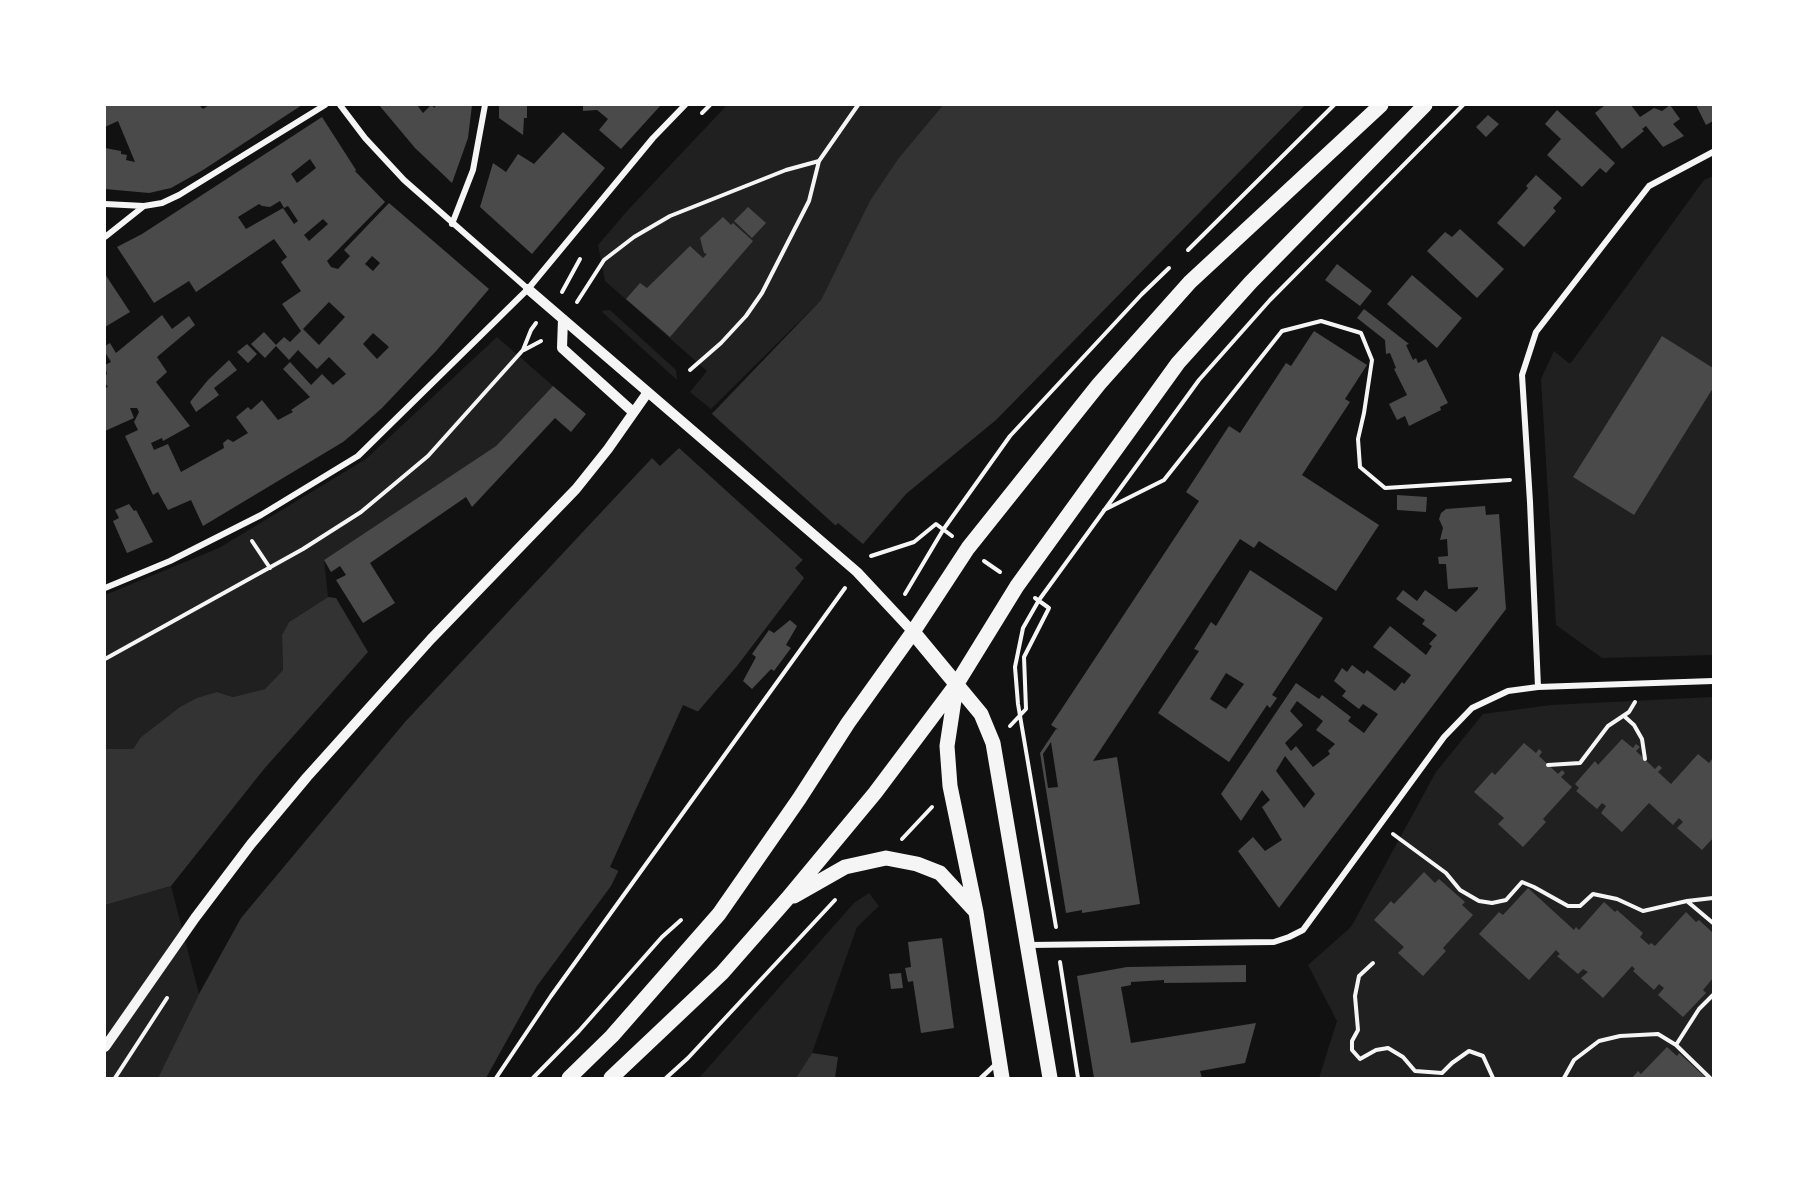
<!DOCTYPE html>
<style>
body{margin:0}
#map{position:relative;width:1818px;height:1183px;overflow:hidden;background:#111;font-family:"Fira Sans Condensed",sans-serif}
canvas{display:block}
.frame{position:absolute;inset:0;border:106px solid #fff;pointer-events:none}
</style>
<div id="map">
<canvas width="1818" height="1183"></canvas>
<div class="frame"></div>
</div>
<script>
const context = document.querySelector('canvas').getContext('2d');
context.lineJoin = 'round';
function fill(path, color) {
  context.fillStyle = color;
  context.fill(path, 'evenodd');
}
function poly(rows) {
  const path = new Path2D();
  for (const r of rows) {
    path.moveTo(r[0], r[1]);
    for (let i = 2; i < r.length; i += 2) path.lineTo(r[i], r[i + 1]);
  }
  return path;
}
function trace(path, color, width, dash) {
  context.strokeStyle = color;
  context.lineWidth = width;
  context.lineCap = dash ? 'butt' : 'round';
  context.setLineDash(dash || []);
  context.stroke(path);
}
const green = poly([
 [727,105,943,105,898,159,871,201,821,300,711,409,690,392,707,371,605,281,598,245,628,210],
 [1713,176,1713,655,1602,658,1556,625,1541,379,1554,351,1570,364,1704,180],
 [610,310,676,370,677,380,601,311],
 [497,337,553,386,496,446,324,560,328,597,289,622,282,635,283,670,265,689,233,697,217,692,180,707,141,737,133,749,105,749,105,595,219,548,366,459],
 [1713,697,1713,1078,1319,1078,1337,1021,1308,965,1351,927,1436,772,1483,714,1551,705],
 [171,886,199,994,158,1078,105,1078,105,905],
 [869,893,879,906,857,927,812,1053,796,1078,699,1078,854,903]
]);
const water = poly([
 [943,105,1305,105,996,420,906,494,863,544,838,523,795,568,804,578,737,666,694,716,611,886,537,986,486,1078,158,1078,199,994,241,918,405,722,652,458,660,466,679,448,821,300,870,201,898,159],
 [328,597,336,598,368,652,264,769,171,886,105,905,105,749,133,749,141,737,180,707,197,698,217,692,233,697,265,689,283,670,282,635,289,622],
 [812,1053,838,1057,835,1078,796,1078]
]);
const pier = poly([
 [711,413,836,526,804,561,679,448],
 [683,705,699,712,621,872,610,867]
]);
const building = poly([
 [105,105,199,105,203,109,209,105,302,105,203,170,171,188,149,193,105,189,105,148,121,151,121,154,127,155,126,160,135,162,118,121,105,127],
 [379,105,417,105,423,113,431,105,435,108,435,105,472,105,468,138,452,183,415,148],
 [499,105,527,105,527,118,524,118,523,135,499,118],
 [583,105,661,105,621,149,599,130,608,119,597,110,583,111],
 [1605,105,1631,105,1640,117,1654,108,1662,111,1670,105,1680,119,1673,124,1684,136,1663,147,1646,126,1642,129,1644,131,1622,149,1595,113],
 [1696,105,1713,105,1713,121,1706,125],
 [1557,110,1615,163,1606,173,1600,168,1582,187,1547,155,1561,139,1545,124],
 [1488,115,1499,124,1486,137,1476,127],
 [322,117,356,170,355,171,385,202,327,261,331,267,338,269,350,256,344,250,389,203,489,289,437,350,382,408,355,432,343,442,203,526,191,500,168,510,158,492,153,495,125,436,138,430,134,422,139,412,137,408,130,408,134,418,105,431,105,388,108,387,105,383,105,376,107,374,105,365,111,362,105,352,105,346,110,343,116,353,162,315,172,329,189,316,195,325,157,357,167,372,156,382,190,426,163,441,162,438,151,443,154,450,168,444,181,472,224,448,223,443,228,439,233,442,248,433,236,417,248,407,251,410,262,400,278,420,293,412,291,410,310,397,283,369,290,362,311,385,322,374,333,385,346,374,329,357,317,369,298,350,289,360,276,346,265,358,251,344,264,332,276,345,284,337,290,342,301,331,282,304,301,291,281,262,287,257,274,239,196,292,189,281,154,303,117,247,142,234],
 [310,159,316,168,297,183,291,174],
 [280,201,284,208,288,206,298,221,294,224,283,208,246,229,238,217,259,204,262,206,270,207],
 [323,219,328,224,309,241,304,235],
 [372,256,380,263,373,271,365,264],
 [329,302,345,317,319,345,303,329],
 [373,333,389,347,377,359,363,344],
 [563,132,605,168,532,254,480,207,493,163,506,172,518,154,534,164],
 [1536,175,1562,198,1553,208,1556,211,1524,247,1497,223,1528,188,1526,186],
 [748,207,766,223,752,238,734,221],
 [723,217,731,225,733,223,753,241,670,337,626,299,640,283,647,288,690,246,703,258,707,254,704,253,700,238],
 [1460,229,1504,269,1477,298,1427,251,1445,232,1452,237],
 [1337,264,1372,291,1360,306,1325,280],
 [105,274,130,312,105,327],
 [1412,275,1462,318,1437,348,1387,304],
 [1364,309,1409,344,1406,345,1413,360,1416,358,1418,363,1426,359,1448,403,1440,407,1441,410,1409,426,1405,416,1397,420,1389,404,1407,395,1394,369,1396,368,1390,353,1386,354,1385,340,1357,318],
 [1314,331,1367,365,1345,399,1350,402,1302,475,1379,525,1336,591,1259,541,1254,548,1240,539,1093,761,1117,757,1140,904,1082,913,1082,910,1066,913,1040,753,1056,729,1059,730,1051,725,1199,501,1186,492,1229,426,1240,433,1286,363,1291,366],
 [1051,742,1058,787,1048,788,1043,754],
 [1662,336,1713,368,1713,388,1634,515,1573,477],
 [247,344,257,354,248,363,237,352],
 [229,360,237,370,214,388,219,395,196,412,190,402,208,380],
 [553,386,586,414,571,432,555,418,472,507,466,497,370,563,395,603,363,623,336,580,346,575,340,566,331,572,324,560,496,446],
 [1397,495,1427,497,1426,512,1397,510],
 [129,504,134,511,136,510,153,542,127,553,113,521,119,518,115,510],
 [1485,506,1486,515,1499,514,1506,609,1279,908,1238,851,1253,837,1265,851,1282,840,1262,807,1270,800,1262,790,1241,821,1221,794,1296,683,1319,699,1322,695,1351,717,1348,721,1364,733,1378,714,1363,704,1359,709,1342,696,1346,691,1334,681,1342,668,1347,672,1352,665,1364,674,1367,670,1395,691,1402,682,1404,684,1411,675,1373,647,1390,626,1426,655,1432,646,1429,644,1437,635,1422,624,1425,620,1396,599,1403,590,1417,601,1425,590,1456,612,1478,589,1478,587,1448,589,1446,564,1439,564,1438,557,1448,556,1447,539,1440,540,1443,528,1439,519,1441,513,1446,509],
 [1297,701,1323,721,1316,730,1335,744,1328,751,1330,754,1313,767,1296,746,1291,751,1285,743,1303,725,1290,711],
 [1285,756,1315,794,1304,808,1276,771],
 [1250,570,1323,618,1272,695,1277,698,1270,708,1267,705,1229,762,1158,713,1199,651,1194,649,1203,635,1211,622,1216,626],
 [1226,673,1244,684,1226,709,1210,699],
 [790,620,797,626,786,645,791,648,774,671,771,669,752,689,743,681,756,657,752,654,769,630,774,633],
 [1622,739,1633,748,1636,744,1640,747,1636,751,1655,769,1659,765,1662,768,1658,772,1671,784,1698,754,1709,763,1713,758,1713,838,1702,850,1677,828,1683,822,1679,818,1673,825,1649,803,1622,832,1601,813,1606,806,1602,803,1597,809,1576,791,1579,788,1575,784,1595,761,1598,765],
 [1524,743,1536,753,1539,749,1542,752,1539,756,1558,774,1562,770,1565,773,1561,777,1572,787,1543,819,1546,822,1523,847,1498,824,1504,818,1474,792,1492,772,1495,775],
 [1424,872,1435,883,1439,879,1465,902,1462,905,1473,915,1443,948,1446,951,1423,976,1398,953,1404,947,1374,920,1391,901,1394,904],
 [1528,888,1574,930,1576,927,1579,930,1604,902,1615,912,1617,910,1643,933,1640,937,1649,945,1651,943,1655,946,1686,912,1696,922,1699,920,1713,933,1713,978,1703,990,1706,993,1683,1017,1658,995,1664,988,1659,984,1654,990,1633,971,1635,969,1632,966,1603,998,1581,978,1588,972,1583,969,1578,974,1557,956,1560,954,1556,950,1529,980,1479,934,1499,912,1503,915],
 [942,938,954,1028,921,1033,913,981,908,982,905,968,911,967,908,942],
 [1246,965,1246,982,1164,983,1164,980,1131,982,1131,985,1121,987,1131,1043,1256,1023,1245,1063,1200,1071,1202,1078,1094,1078,1077,976,1127,967],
 [901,973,903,988,891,989,889,974],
 [1667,1047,1677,1056,1679,1053,1705,1077,1632,1078,1638,1071,1641,1074]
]);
const path = poly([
 [702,113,710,105],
 [1188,250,1334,105],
 [562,292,580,259],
 [577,302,604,260,634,237,670,216,786,170,819,161],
 [524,350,541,341],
 [690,370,721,343,746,316,762,293,809,201,819,161,858,105],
 [1104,510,1164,480,1282,331,1321,321,1361,333,1372,360,1364,413,1358,439,1360,467,1385,488,1510,480],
 [252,541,270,568],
 [871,556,914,542,936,524,952,536],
 [984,561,1000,572],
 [905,594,943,530,1010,436,1142,294,1169,268],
 [105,659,303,549,361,512,428,456,523,350,531,330,536,323],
 [1624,716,1634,725,1642,739,1645,759],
 [1010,726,1026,709,1024,657,1049,608,1035,598],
 [1548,765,1580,763,1608,726,1629,712,1635,702],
 [1393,834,1446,873,1460,890,1479,901,1492,903,1506,900,1522,882,1534,887,1568,906,1580,906,1593,894,1617,899,1643,911,1687,901,1713,898],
 [902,839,932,807],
 [1688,902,1713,923],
 [1056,927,1018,704,1015,667,1023,628,1039,600,1199,380,1270,300,1463,105],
 [1060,962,1078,1078],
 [1373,963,1359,976,1355,996,1358,1030,1352,1041,1352,1050,1360,1059,1376,1050,1388,1048,1403,1057,1415,1071,1442,1073,1452,1063,1469,1051,1483,1056,1493,1078],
 [115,1078,167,998],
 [496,1078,551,996,845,588],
 [533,1078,579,1031,662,937,681,920],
 [666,1078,688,1058,835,900],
 [1564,1078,1574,1060,1599,1041,1620,1036,1658,1034,1676,1045],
 [1710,1078,1676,1045,1699,1009,1713,995]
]);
const service = poly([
 [981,1078,997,1063]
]);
const minor = poly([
 [340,105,365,138,404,180,528,289],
 [105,204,144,206],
 [452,224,473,170,485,105],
 [105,237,144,206,162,203,179,195,325,105],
 [105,588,170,561,261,515,358,456,528,289,653,138,685,105],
 [1538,687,1530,502,1522,375,1536,332,1649,186,1713,152],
 [1029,945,1274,942,1289,937,1303,930,1444,737,1472,708,1508,691,1538,687,1713,681]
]);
const tertiary = poly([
 [528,289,857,572,913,632],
 [563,319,562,348,633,412],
 [105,1047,195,918,251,844,307,777,431,639,576,489,608,449,648,392]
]);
const primary = poly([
 [913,632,981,714,993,743,1050,1078],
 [956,687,947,746,950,786,976,912,1002,1078],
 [794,896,845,867,886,858,917,864,940,873,976,912],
 [569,1078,612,1036,719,914,799,799,848,723,913,632,968,548,1099,384,1190,282,1381,105],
 [611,1078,722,973,787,899,875,793,956,685,1017,586,1178,363,1251,282,1425,105]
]);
fill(green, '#202020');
fill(water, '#333');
fill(pier, '#111');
fill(building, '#4a4a4a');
trace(path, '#f5f5f5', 4);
trace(service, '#f5f5f5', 4.5);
trace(minor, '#f5f5f5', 6);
trace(tertiary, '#f5f5f5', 10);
trace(primary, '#f5f5f5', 15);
</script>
